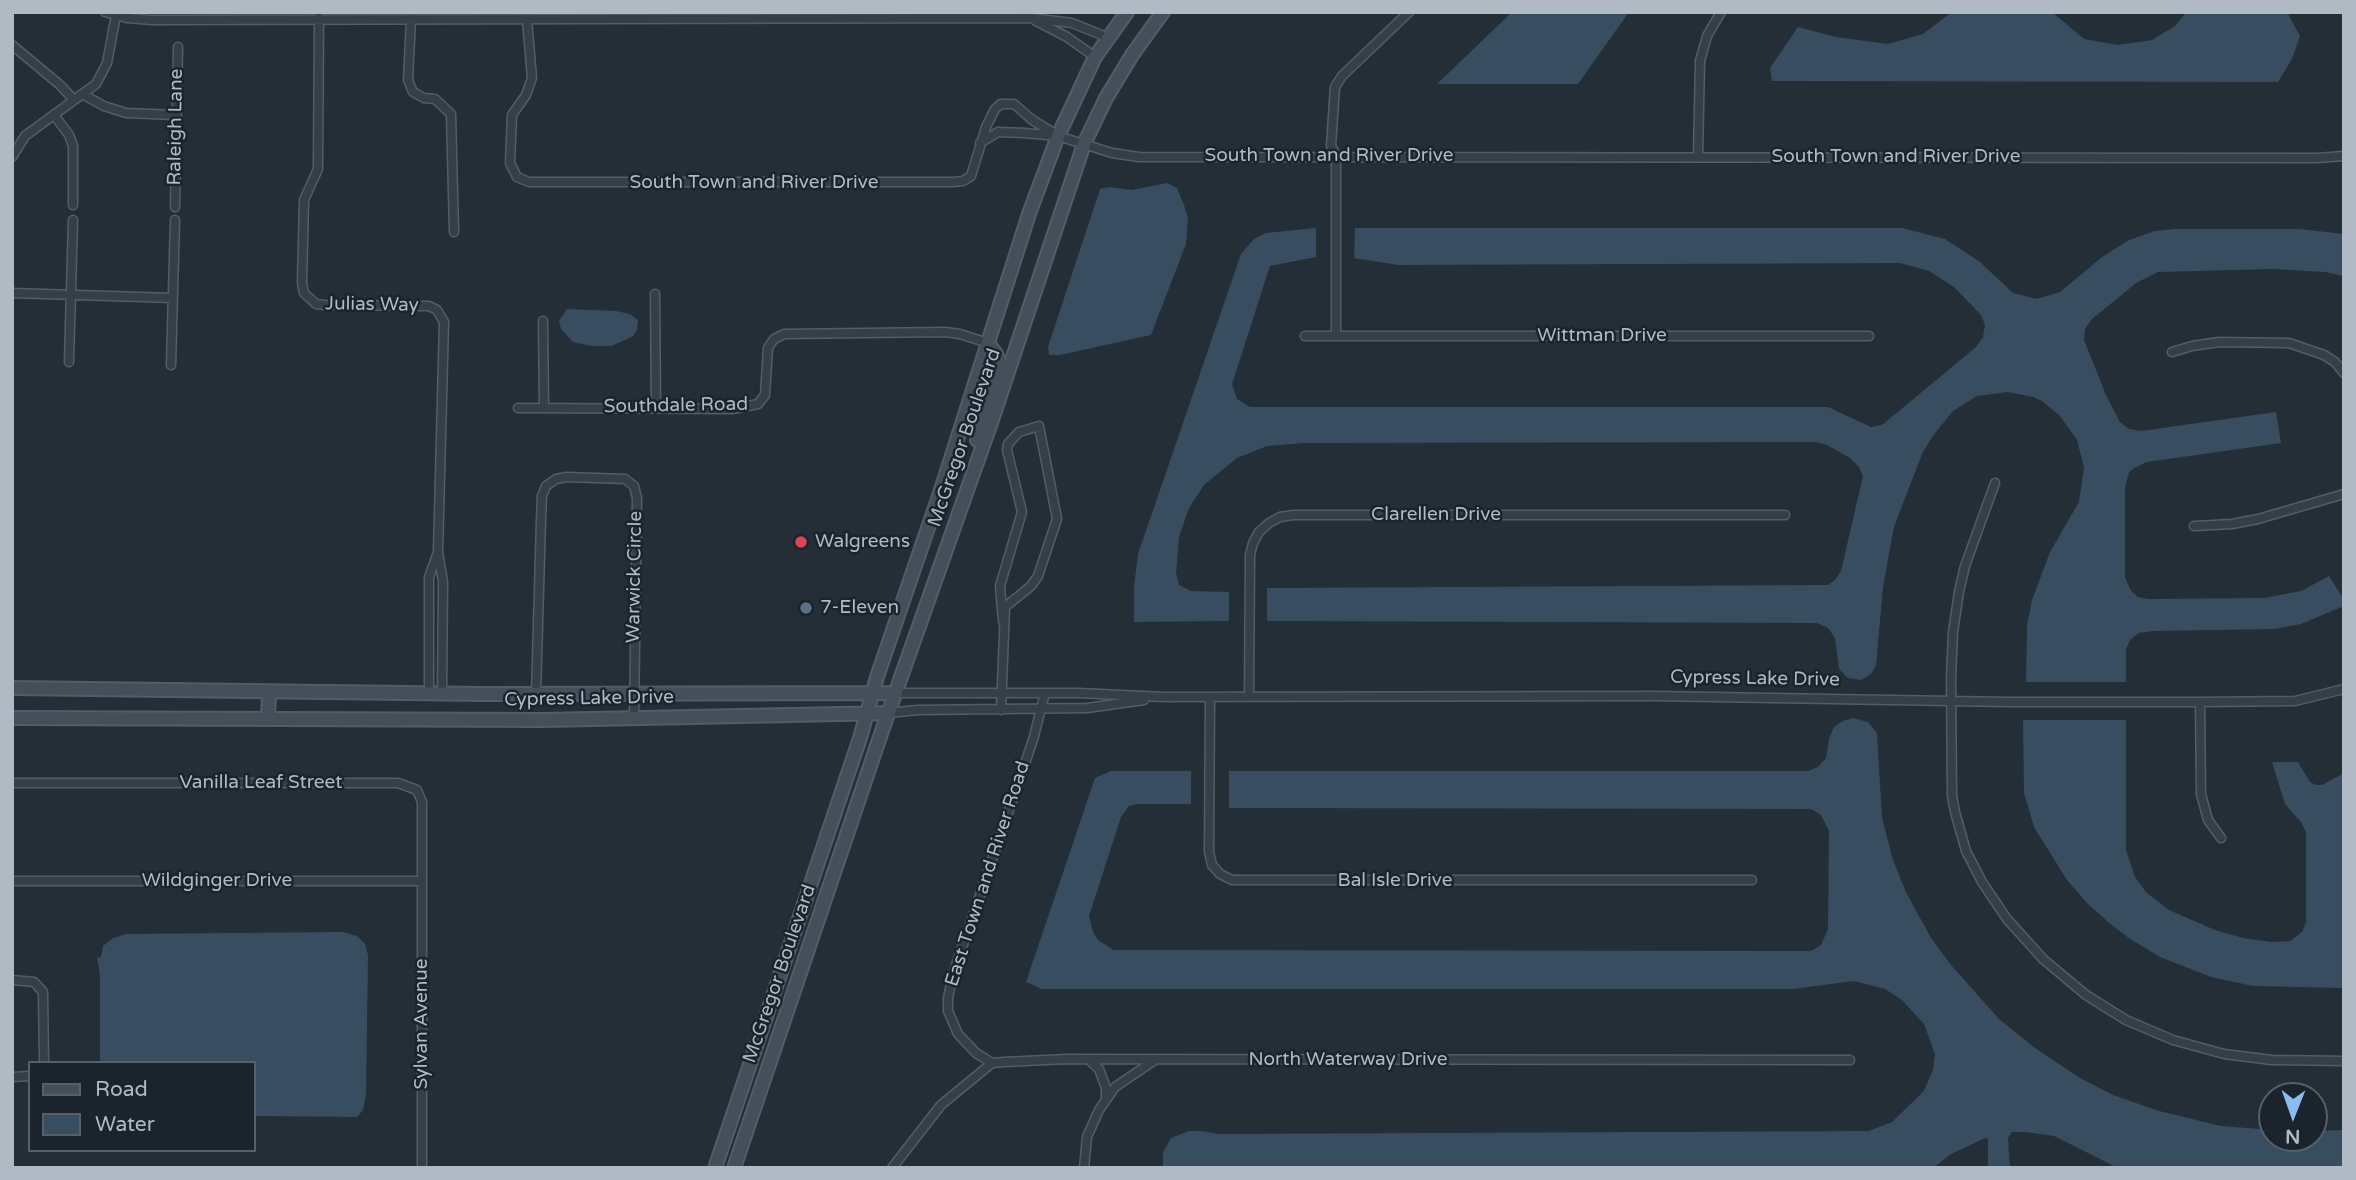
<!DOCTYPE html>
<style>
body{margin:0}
#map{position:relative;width:2356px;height:1180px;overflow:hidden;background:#232e37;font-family:"Varela Round",sans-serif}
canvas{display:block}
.frame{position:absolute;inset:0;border:14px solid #b1bac4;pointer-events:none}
.legend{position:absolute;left:28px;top:1061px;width:228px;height:91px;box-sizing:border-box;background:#1b242d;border:2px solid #576069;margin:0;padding:9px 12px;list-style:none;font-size:21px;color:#b1bac4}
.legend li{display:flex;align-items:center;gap:14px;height:35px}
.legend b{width:35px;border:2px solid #576069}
.north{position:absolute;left:2258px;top:1082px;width:70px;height:70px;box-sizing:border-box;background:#1b242d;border:2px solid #576069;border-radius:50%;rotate:181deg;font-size:19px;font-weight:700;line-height:28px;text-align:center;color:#b1bac4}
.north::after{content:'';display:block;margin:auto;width:24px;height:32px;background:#8abcf0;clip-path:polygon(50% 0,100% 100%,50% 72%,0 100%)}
</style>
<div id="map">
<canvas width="2356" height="1180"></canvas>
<div class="frame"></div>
<ul class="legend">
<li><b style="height:9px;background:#444f5b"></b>Road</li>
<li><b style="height:19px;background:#394d60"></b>Water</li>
</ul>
<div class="north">N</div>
</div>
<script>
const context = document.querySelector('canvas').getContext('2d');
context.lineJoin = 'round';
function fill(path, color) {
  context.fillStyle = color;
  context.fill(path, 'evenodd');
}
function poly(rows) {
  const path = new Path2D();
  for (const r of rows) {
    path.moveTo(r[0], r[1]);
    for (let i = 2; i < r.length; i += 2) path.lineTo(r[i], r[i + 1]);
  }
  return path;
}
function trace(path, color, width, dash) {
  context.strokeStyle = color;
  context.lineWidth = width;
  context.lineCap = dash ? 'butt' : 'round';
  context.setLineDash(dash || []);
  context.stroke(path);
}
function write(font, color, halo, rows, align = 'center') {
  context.font = font + ' "Varela Round",sans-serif';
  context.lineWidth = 5;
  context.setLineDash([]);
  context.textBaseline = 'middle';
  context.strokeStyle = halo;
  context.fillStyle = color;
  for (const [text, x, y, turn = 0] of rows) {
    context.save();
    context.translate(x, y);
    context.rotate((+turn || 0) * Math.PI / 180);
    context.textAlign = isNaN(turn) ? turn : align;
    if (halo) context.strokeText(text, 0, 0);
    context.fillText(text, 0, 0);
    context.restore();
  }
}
const water = poly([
 [1512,12,1629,12,1578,84,1437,84],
 [1952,12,2052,12,2084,39,2118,45,2152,40,2175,26,2186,12,2287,12,2300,36,2292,59,2278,82,1772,81,1770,68,1798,27,1836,37,1888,44,1923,34],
 [1167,183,1177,188,1184,205,1188,218,1186,244,1151,335,1060,355,1049,355,1048,347,1100,189,1110,187,1132,190],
 [1316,228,1316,257,1270,266,1232,384,1237,399,1250,407,1828,407,1871,427,1882,425,1888,420,1976,347,1983,337,1985,325,1981,315,1954,287,1929,271,1900,263,1398,265,1354,258,1355,228,1902,228,1945,239,1980,262,2013,293,2037,299,2060,292,2102,257,2129,240,2155,231,2174,229,2299,229,2344,234,2344,276,2325,272,2273,269,2158,272,2136,283,2091,320,2085,329,2084,340,2106,395,2120,422,2129,429,2141,431,2276,412,2281,443,2147,462,2136,467,2129,472,2125,488,2125,577,2131,591,2138,597,2148,599,2264,598,2301,591,2329,576,2344,600,2344,606,2301,624,2275,629,2152,631,2139,633,2130,640,2126,649,2126,682,2026,682,2027,625,2032,600,2050,552,2079,502,2084,467,2077,440,2060,416,2042,401,2033,397,2008,392,1977,396,1953,411,1932,437,1922,454,1894,527,1883,587,1876,666,1871,674,1861,680,1848,678,1839,669,1835,638,1828,628,1817,623,1267,621,1267,588,1828,585,1835,580,1841,571,1863,476,1859,467,1850,458,1827,445,1816,442,1303,443,1267,446,1237,458,1204,485,1189,508,1179,537,1176,573,1179,585,1191,591,1229,592,1229,621,1134,622,1134,587,1138,554,1241,254,1254,239,1266,233],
 [567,309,616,311,630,314,638,320,637,330,632,337,611,346,592,346,573,342,561,329,559,321],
 [1853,718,1868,722,1877,733,1882,818,1893,860,1906,892,1931,938,1951,965,1999,1019,2035,1048,2080,1078,2113,1095,2159,1111,2221,1126,2272,1130,2272,1138,2314,1138,2314,1131,2344,1130,2344,1168,2118,1168,2054,1136,2026,1132,2012,1132,2008,1138,2010,1168,1988,1168,1988,1139,1985,1138,1951,1154,1933,1168,1163,1168,1163,1152,1171,1138,1189,1131,1200,1131,1220,1134,1869,1131,1892,1122,1924,1091,1933,1070,1935,1054,1924,1024,1902,1000,1885,989,1854,981,1793,989,1042,989,1026,982,1095,778,1111,771,1191,771,1191,804,1137,804,1129,806,1121,817,1089,916,1093,932,1098,940,1114,950,1811,951,1821,945,1828,929,1829,831,1821,815,1811,809,1229,808,1229,771,1808,771,1818,767,1826,758,1829,739,1834,727,1843,721],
 [2023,720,2126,720,2126,850,2135,877,2147,893,2169,910,2215,930,2243,938,2272,942,2290,941,2302,932,2306,922,2306,832,2301,822,2285,804,2272,762,2298,762,2310,782,2316,785,2322,785,2344,773,2344,988,2253,986,2211,977,2160,957,2130,939,2108,922,2087,903,2067,880,2034,827,2024,793],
 [343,932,357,936,365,944,368,955,366,1095,363,1110,357,1117,254,1116,254,1063,100,1063,100,974,97,958,101,957,103,946,113,938,126,934]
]);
const street = poly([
 [105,12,127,18,152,20,1031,18,1072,23,1109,38],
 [319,18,318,169,304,200,302,283,304,293,316,304,325,305,429,306,437,310,444,322,438,552,443,582,442,693],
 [411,19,408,80,413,92,424,98,435,99,451,114,454,232],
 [527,19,532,78,526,95,512,115,510,163,517,177,529,182,953,182,963,181,971,176,986,127,995,109,1001,104,1014,104,1031,119,1058,136],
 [1036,21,1067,37,1095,57],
 [12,45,60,85,74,100],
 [82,94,104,106,126,113,175,115],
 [54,115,69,135,73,146,73,205],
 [980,143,998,132,1024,133,1058,136,1112,153,1139,157,2317,158,2344,156],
 [1698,156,1700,61,1707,36,1721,12],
 [12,157,25,136,96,84,107,63,116,15],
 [175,207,178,47],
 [12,293,173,298],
 [655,294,656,408],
 [543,321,544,408],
 [1336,335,1336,156,1331,145,1335,87,1342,76,1409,12],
 [1305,336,1869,336],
 [2172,352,2192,346,2219,342,2289,343,2324,355,2335,362,2344,373],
 [69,362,73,220],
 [171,365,175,220],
 [518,408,733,409,758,404,765,395,768,348,774,339,784,334,945,332,960,334,988,343],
 [1995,483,1965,566,1959,592,1953,632,1951,679,1952,796,1955,812,1966,851,1982,882,2007,919,2043,959,2086,995,2126,1020,2173,1040,2224,1054,2272,1060,2344,1061],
 [2194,526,2232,524,2258,519,2344,494],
 [429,693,429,577,438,552],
 [896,693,1078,693,1164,697,1654,696,2009,702,2200,702,2295,701,2344,689],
 [536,694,541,520,542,496,546,486,556,479,567,477,625,479,634,486,637,498,634,718],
 [1210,697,1209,852,1212,865,1220,874,1232,880,1752,880],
 [1249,697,1250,555,1253,543,1259,532,1269,523,1280,517,1293,515,1785,515],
 [2200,702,2201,794,2208,820,2221,838],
 [1001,710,1005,607,1031,586,1038,576,1057,519,1039,426,1019,432,1008,444,1007,450,1022,512,1000,586,1003,621],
 [889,713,917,710,1087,708,1144,700],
 [12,783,398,783,417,790,422,802,422,1168],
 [12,881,422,881],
 [12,980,34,982,43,992,44,1063],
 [1089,1060,1099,1069,1106,1088,1106,1100],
 [992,1063,976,1053,958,1034,948,1011,948,998,953,974,1033,740,1045,693],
 [12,1077,30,1076],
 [892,1168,941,1105,992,1063,1004,1062,1067,1059,1850,1060],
 [1084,1168,1087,1137,1099,1110,1115,1087,1155,1060]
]);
const secondary = poly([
 [977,440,1000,363,996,354,988,343],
 [12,688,484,694,896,693],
 [12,718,543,720,889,713],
 [268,718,269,692],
 [715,1168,860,738,877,677,941,490,1029,214,1058,136,1095,57,1127,12],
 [734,1168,883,728,992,420,1084,144,1106,98,1132,55,1163,12]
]);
const markers = [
 [801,542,7,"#e0444e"],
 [806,608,7,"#5c6f8a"]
];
const streetNames = [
 ["Raleigh Lane",176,127,-89],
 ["South Town and River Drive",1329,156],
 ["South Town and River Drive",1896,157],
 ["South Town and River Drive",754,183],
 ["Julias Way",372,305,1],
 ["Wittman Drive",1602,336],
 ["Southdale Road",676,406,-1],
 ["McGregor Boulevard",965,438,-71],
 ["Clarellen Drive",1436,515],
 ["Warwick Circle",635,577,-89],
 ["Cypress Lake Drive",1755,679,1],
 ["Cypress Lake Drive",589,699,-1],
 ["Vanilla Leaf Street",261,783],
 ["East Town and River Road",988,874,-72],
 ["Wildginger Drive",217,881],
 ["Bal Isle Drive",1395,881],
 ["McGregor Boulevard",780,974,-71],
 ["Sylvan Avenue",422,1024,-90],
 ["North Waterway Drive",1348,1060]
];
const poiNames = [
 ["Walgreens",815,542],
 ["7-Eleven",820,608]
];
fill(water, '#394d60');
trace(street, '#545d66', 11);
trace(secondary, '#545d66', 16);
trace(street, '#363f48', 8);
trace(secondary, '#444f5b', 12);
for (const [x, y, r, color] of markers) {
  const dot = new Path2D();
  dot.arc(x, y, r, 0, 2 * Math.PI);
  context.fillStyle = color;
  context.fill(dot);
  trace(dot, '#1b242d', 2.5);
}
write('19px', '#b1bac4', '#1b242d', streetNames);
write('19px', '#b1bac4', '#1b242d', poiNames, 'left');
</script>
